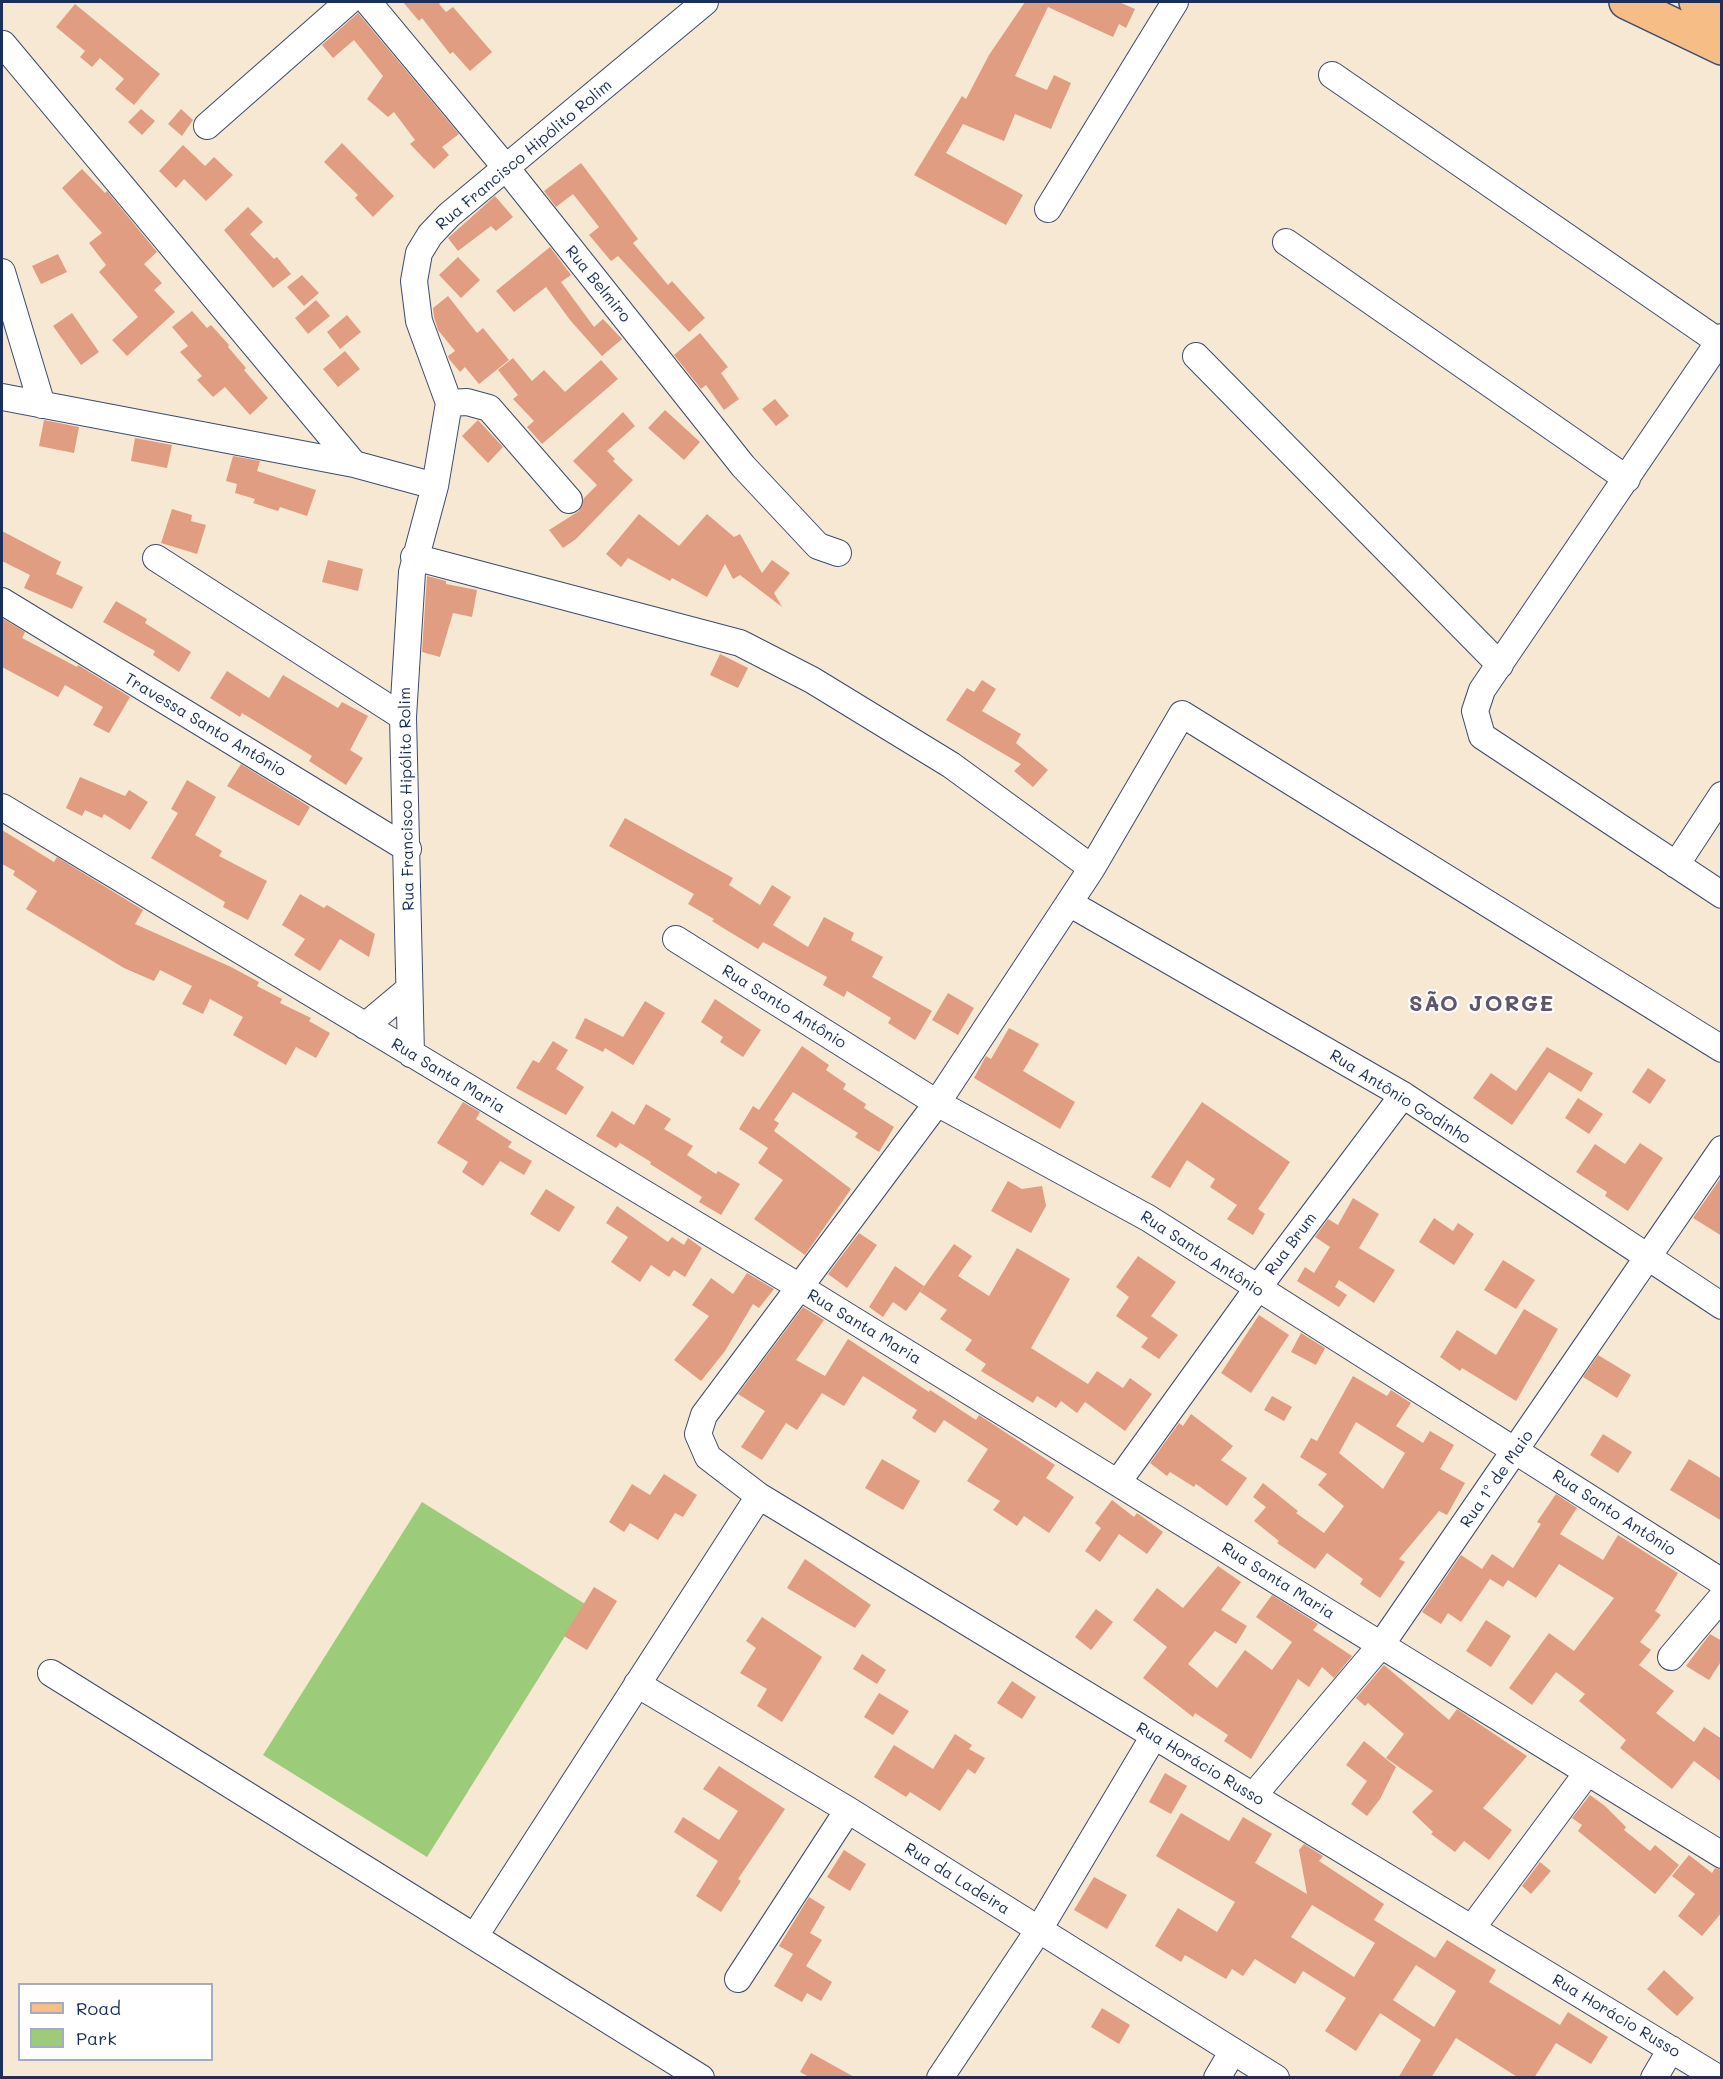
<!DOCTYPE html>
<meta charset="utf-8">
<style>
body{margin:0}
#map{position:relative;width:1723px;height:2079px;overflow:hidden;background:#f6e8d2;font-family:Mali,sans-serif}
canvas{display:block}
.frame{position:absolute;inset:0;border:3px solid #1b2f5e;pointer-events:none}
.legend{position:absolute;left:18px;top:1983px;width:195px;height:78px;box-sizing:border-box;background:#fff;border:2px solid #a4acbf;margin:0;padding:8px 10px;list-style:none;font-size:18px;color:#1b2f5e}
.legend li{display:flex;align-items:center;gap:12px;height:30px}
.legend b{width:30px;border:2px solid #a4acbf}
</style>
<div id="map">
<canvas width="1723" height="2079"></canvas>
<div class="frame"></div>
<ul class="legend">
<li><b style="height:8px;background:#f6be86"></b>Road</li>
<li><b style="height:16px;background:#9ccb7a"></b>Park</li>
</ul>
</div>
<script>
const context = document.querySelector('canvas').getContext('2d');
context.lineJoin = 'round';
function fill(path, color) {
  context.fillStyle = color;
  context.fill(path, 'evenodd');
}
function poly(rows) {
  const path = new Path2D();
  for (const r of rows) {
    path.moveTo(r[0], r[1]);
    for (let i = 2; i < r.length; i += 2) path.lineTo(r[i], r[i + 1]);
  }
  return path;
}
function trace(path, color, width, dash) {
  context.strokeStyle = color;
  context.lineWidth = width;
  context.lineCap = dash ? 'butt' : 'round';
  context.setLineDash(dash || []);
  context.stroke(path);
}
function write(font, color, halo, rows, align = 'center') {
  context.font = font + ' Mali,sans-serif';
  context.lineWidth = 4.5;
  context.setLineDash([]);
  context.textBaseline = 'middle';
  context.strokeStyle = halo;
  context.fillStyle = color;
  for (const [text, x, y, turn = 0] of rows) {
    context.save();
    context.translate(x, y);
    context.rotate((+turn || 0) * Math.PI / 180);
    context.textAlign = isNaN(turn) ? turn : align;
    if (halo) context.strokeText(text, 0, 0);
    context.fillText(text, 0, 0);
    context.restore();
  }
}
const green = poly([
 [422,1502,585,1604,427,1857,263,1755]
]);
const building = poly([
 [403,2,442,2,439,4,446,12,453,7,492,52,470,71,453,52,450,54,422,18,419,21],
 [1025,2,1119,2,1135,9,1126,28,1119,24,1113,37,1048,7,1015,76,1047,90,1054,75,1071,83,1051,129,1015,114,1004,141,963,124,946,153,1023,195,1006,225,914,175,962,96,966,99,989,55],
 [75,4,160,74,134,105,115,89,124,79,100,58,92,67,80,57,85,51,56,27],
 [358,13,459,134,442,147,449,155,434,169,410,144,415,140,394,112,388,117,367,99,383,76,354,40,333,58,322,45],
 [141,109,155,121,142,135,128,122],
 [181,109,193,120,182,136,168,124],
 [342,143,394,196,373,217,355,198,358,195,324,162],
 [183,145,205,166,214,157,233,175,206,201,184,179,176,188,159,171],
 [581,163,638,239,633,243,668,285,672,281,705,318,689,332,618,256,611,261,589,235,599,227,573,194,556,207,544,191],
 [82,169,105,193,107,191,157,252,144,264,162,283,154,290,175,312,127,356,112,340,138,317,99,272,106,265,89,243,102,233,62,188],
 [495,196,513,217,496,231,491,226,458,251,448,238],
 [248,207,263,222,250,234,274,259,277,257,291,274,273,288,224,230],
 [550,247,571,275,561,282,594,327,603,319,622,339,602,356,570,320,546,287,514,312,496,291],
 [58,254,67,272,41,284,32,266],
 [458,257,480,280,461,298,439,275],
 [302,275,319,293,304,306,287,287],
 [448,296,477,333,483,328,509,360,479,384,465,367,460,372,449,359,448,356,455,351,438,330,434,317,433,308],
 [316,300,330,316,308,334,295,318],
 [192,311,207,328,211,325,229,345,228,347,246,368,244,370,268,398,250,415,225,387,213,397,197,380,202,376,180,352,188,346,172,327],
 [72,313,99,352,81,365,53,326],
 [347,315,361,332,340,349,327,332],
 [700,333,728,367,721,373,739,399,724,410,706,385,701,389,674,355],
 [345,351,360,369,338,387,323,369],
 [513,358,532,381,544,370,565,392,601,360,618,379,542,444,527,427,534,421,513,399,518,395,498,370],
 [775,399,789,416,776,426,762,409],
 [665,410,700,442,684,460,648,428],
 [623,412,635,426,607,451,615,459,613,461,633,480,576,539,563,548,549,530,579,511,584,498,597,485,573,461],
 [44,420,79,427,74,453,39,446],
 [478,420,503,447,488,463,462,436],
 [135,438,172,445,167,468,131,461],
 [233,456,260,461,257,471,316,490,307,516,280,507,278,511,253,503,255,499,235,493,237,484,226,481],
 [172,509,192,515,191,521,206,525,197,554,161,543],
 [639,514,679,546,707,514,734,537,740,534,762,573,772,560,790,573,774,593,782,607,740,575,733,579,725,564,707,597,672,578,670,581,628,558,621,567,606,554],
 [2,531,61,562,56,574,83,587,72,609,24,588,30,575,2,561],
 [328,560,363,569,358,591,322,582],
 [427,576,446,581,446,584,477,590,472,617,453,613,440,657,422,652],
 [116,601,147,619,145,623,191,652,179,672,153,655,155,651,103,622],
 [2,618,25,632,22,638,77,667,78,665,130,697,109,733,93,725,103,707,65,685,58,697,2,667],
 [720,654,748,668,738,688,710,675],
 [227,671,269,698,283,675,338,708,342,702,368,716,350,750,363,758,346,785,309,761,312,756,242,713,240,717,210,698],
 [982,680,996,689,982,711,1021,734,1016,743,1048,770,1033,787,1014,771,1021,764,946,720,967,688,974,692],
 [241,764,310,807,299,826,227,786],
 [80,777,125,796,129,790,148,802,130,830,104,814,102,818,85,810,82,816,66,808],
 [187,780,216,797,195,835,222,851,219,856,267,881,248,920,223,907,225,902,151,858,178,813,171,809],
 [625,818,733,878,729,885,760,905,772,885,791,897,773,925,808,947,824,917,854,933,851,940,883,957,872,977,932,1011,915,1040,888,1023,891,1018,847,991,844,997,823,985,827,977,763,942,758,949,728,931,712,921,714,919,688,904,694,894,609,846],
 [2,830,54,862,57,857,143,910,135,924,231,967,259,982,257,986,282,999,280,1003,311,1018,309,1021,330,1033,316,1058,296,1047,286,1065,233,1035,243,1017,210,999,203,1014,182,1004,192,986,160,970,154,981,124,968,26,909,37,891,13,875,15,871,2,864],
 [300,894,324,908,327,905,375,934,369,957,340,939,320,971,294,955,305,939,282,925],
 [948,993,974,1008,958,1035,932,1020],
 [715,999,761,1030,743,1057,720,1042,723,1037,701,1022],
 [645,1001,665,1013,633,1065,605,1048,603,1052,575,1038,585,1018,623,1037],
 [1009,1028,1039,1044,1023,1071,1075,1102,1060,1129,974,1078,986,1056,991,1059],
 [553,1041,568,1050,556,1069,584,1087,566,1115,516,1088,533,1060,539,1063],
 [802,1046,829,1065,826,1070,846,1084,843,1089,866,1104,864,1108,894,1127,879,1152,855,1137,858,1133,793,1092,774,1120,779,1123,774,1131,851,1189,805,1255,754,1219,783,1180,758,1163,768,1148,739,1129,753,1106,759,1110],
 [1547,1047,1593,1073,1581,1092,1549,1072,1512,1125,1473,1098,1491,1073,1516,1091],
 [1648,1068,1666,1080,1650,1104,1632,1092],
 [1578,1098,1603,1114,1589,1134,1565,1118],
 [463,1102,480,1112,476,1119,512,1142,508,1147,532,1161,524,1175,500,1161,483,1186,462,1172,468,1162,437,1143],
 [1202,1102,1290,1162,1258,1209,1265,1214,1253,1235,1227,1219,1237,1205,1210,1187,1215,1179,1187,1160,1170,1188,1151,1177],
 [646,1104,671,1119,664,1129,693,1146,687,1155,716,1174,718,1171,740,1184,721,1215,699,1202,702,1197,650,1164,651,1162,620,1143,616,1148,596,1136,612,1111,634,1125],
 [1640,1143,1663,1158,1628,1211,1605,1196,1607,1192,1576,1172,1595,1144,1625,1164],
 [1722,1176,1722,1236,1693,1218],
 [1008,1181,1022,1189,1042,1186,1046,1206,1031,1233,991,1211],
 [546,1189,575,1207,559,1232,530,1214],
 [1353,1198,1379,1214,1359,1248,1395,1270,1374,1303,1339,1280,1335,1287,1347,1295,1339,1307,1297,1281,1305,1267,1314,1273,1330,1247,1315,1237,1328,1219,1338,1225],
 [617,1206,668,1242,672,1237,684,1245,688,1238,702,1248,685,1277,674,1270,669,1277,651,1265,640,1282,611,1262,628,1237,606,1223],
 [1434,1218,1453,1231,1458,1223,1474,1234,1454,1265,1419,1242],
 [859,1233,877,1245,847,1288,828,1274],
 [954,1244,972,1256,958,1276,989,1296,1017,1248,1070,1279,1031,1348,1088,1384,1097,1371,1123,1388,1130,1378,1152,1394,1125,1431,1085,1402,1077,1413,1061,1401,1056,1408,1037,1396,1033,1403,981,1371,986,1364,965,1350,972,1340,940,1319,947,1310,920,1292],
 [1138,1256,1176,1282,1151,1316,1178,1335,1159,1359,1141,1347,1148,1338,1116,1316,1129,1297,1116,1287],
 [1503,1260,1535,1280,1516,1309,1484,1290],
 [895,1266,924,1286,906,1311,893,1302,883,1317,869,1307],
 [747,1273,774,1289,759,1308,753,1304,725,1351,701,1381,674,1360,709,1316,692,1305,711,1278,733,1294],
 [803,1307,824,1320,796,1360,825,1376,848,1339,929,1392,930,1390,976,1420,979,1415,1055,1465,1046,1478,1074,1497,1049,1533,1024,1516,1017,1526,993,1510,1000,1501,967,1481,988,1449,944,1420,935,1433,912,1418,917,1410,863,1376,844,1406,822,1393,797,1430,786,1423,762,1460,741,1447,765,1411,738,1394],
 [1524,1309,1558,1329,1516,1401,1462,1368,1460,1371,1440,1357,1457,1330,1496,1355],
 [1259,1315,1289,1335,1251,1393,1221,1373],
 [1301,1333,1325,1348,1316,1365,1291,1352],
 [1598,1355,1631,1375,1617,1398,1583,1377],
 [1353,1376,1387,1396,1391,1390,1411,1403,1396,1426,1423,1443,1430,1431,1454,1445,1440,1469,1465,1483,1447,1515,1439,1511,1399,1559,1405,1562,1380,1598,1360,1584,1363,1579,1327,1553,1315,1569,1277,1543,1279,1541,1254,1521,1266,1507,1253,1497,1263,1483,1298,1511,1296,1513,1324,1533,1344,1506,1318,1485,1327,1474,1300,1457,1311,1438,1317,1441],
 [1356,1422,1405,1453,1383,1489,1339,1453],
 [1272,1396,1292,1407,1284,1421,1264,1410],
 [1191,1414,1233,1446,1221,1460,1247,1478,1227,1506,1196,1484,1194,1487,1170,1472,1167,1476,1150,1463,1179,1423,1183,1426],
 [1603,1434,1632,1452,1618,1473,1590,1455],
 [882,1459,920,1481,903,1510,865,1488],
 [1689,1459,1722,1479,1722,1521,1670,1490],
 [664,1474,697,1495,683,1517,675,1513,658,1540,630,1523,624,1532,609,1522,632,1484,650,1495],
 [1556,1494,1577,1508,1560,1534,1603,1560,1618,1535,1678,1573,1655,1611,1661,1615,1640,1642,1651,1650,1639,1665,1674,1691,1656,1713,1694,1742,1704,1727,1722,1739,1722,1782,1694,1761,1672,1789,1620,1748,1626,1740,1579,1701,1585,1694,1556,1672,1532,1705,1509,1688,1549,1633,1574,1651,1614,1598,1559,1564,1536,1598,1508,1580,1503,1587,1490,1579,1461,1622,1448,1613,1441,1624,1422,1612,1461,1555,1482,1569,1492,1554,1513,1568,1541,1524,1537,1522],
 [1112,1500,1134,1517,1137,1513,1163,1532,1147,1554,1119,1534,1100,1562,1085,1551,1101,1528,1095,1523],
 [805,1559,871,1605,855,1628,787,1588],
 [1218,1566,1241,1582,1221,1610,1247,1626,1236,1644,1215,1631,1188,1664,1217,1688,1245,1650,1272,1670,1292,1642,1256,1617,1272,1595,1318,1624,1313,1630,1352,1656,1334,1678,1322,1667,1309,1687,1298,1679,1251,1759,1224,1741,1228,1735,1195,1713,1193,1717,1143,1678,1167,1647,1133,1620,1157,1588,1183,1608],
 [594,1587,617,1601,587,1650,564,1636],
 [1096,1609,1113,1622,1091,1650,1075,1637],
 [762,1617,822,1657,782,1722,757,1706,767,1689,740,1673,756,1648,746,1641],
 [1486,1620,1511,1636,1491,1667,1466,1651],
 [1710,1634,1722,1641,1722,1660,1709,1680,1686,1666],
 [862,1654,886,1670,877,1684,853,1669],
 [1384,1665,1449,1720,1457,1709,1527,1756,1483,1808,1512,1830,1489,1860,1464,1841,1455,1852,1431,1834,1433,1832,1412,1812,1433,1791,1386,1758,1404,1734,1368,1703,1365,1706,1356,1698],
 [1012,1681,1036,1697,1022,1719,997,1703],
 [879,1693,909,1711,893,1735,864,1717],
 [955,1734,972,1745,969,1749,985,1758,975,1774,968,1769,940,1811,910,1792,906,1797,874,1777,894,1745,933,1769],
 [1364,1741,1396,1767,1380,1799,1367,1816,1351,1804,1367,1781,1346,1765],
 [719,1766,785,1809,738,1879,741,1881,721,1912,696,1896,718,1861,674,1832,683,1817,719,1840,738,1811,703,1789],
 [1165,1773,1187,1786,1171,1814,1149,1802],
 [1590,1795,1605,1806,1626,1827,1624,1830,1650,1851,1655,1845,1679,1865,1655,1894,1578,1831,1582,1825,1572,1818],
 [1181,1813,1229,1841,1243,1817,1272,1834,1255,1863,1307,1894,1299,1850,1304,1844,1323,1856,1319,1861,1384,1904,1374,1920,1435,1958,1447,1940,1496,1970,1489,1982,1560,2025,1568,2012,1608,2037,1591,2064,1556,2043,1534,2078,1519,2078,1456,2038,1431,2078,1398,2078,1421,2040,1380,2013,1356,2051,1325,2031,1346,1998,1303,1971,1295,1984,1255,1959,1243,1976,1232,1969,1226,1979,1185,1955,1181,1962,1155,1946,1178,1908,1217,1932,1235,1902,1156,1856],
 [1312,1905,1375,1943,1354,1977,1291,1937],
 [1416,1965,1456,1991,1434,2027,1393,2000],
 [844,1850,866,1864,850,1891,827,1877],
 [1689,1855,1712,1873,1715,1868,1722,1870,1722,1912,1702,1936,1678,1916,1695,1894,1672,1876],
 [1540,1862,1551,1871,1531,1894,1522,1886],
 [1094,1877,1127,1895,1107,1929,1074,1910],
 [809,1897,825,1907,810,1933,822,1940,806,1966,832,1982,821,2001,807,1993,802,2002,774,1986,793,1954,779,1946],
 [1664,1970,1694,1998,1677,2016,1647,1989],
 [1102,2008,1130,2025,1119,2044,1091,2027],
 [811,2053,856,2078,811,2078,800,2072]
]);
const minor = poly([
 [368,2,507,169,743,466,818,546,838,553],
 [3,44,354,464],
 [1332,75,1718,341],
 [207,126,348,2],
 [1048,209,1175,2],
 [1286,242,1627,479],
 [2,272,42,405],
 [1722,337,1482,690,1475,711,1482,736,1722,895],
 [1196,356,1500,665],
 [2,397,354,464,435,486],
 [449,403,467,402,489,408,569,500],
 [414,557,740,643,812,680,951,765,1092,868],
 [156,558,403,717],
 [2,601,408,849],
 [2,807,798,1286,1722,1855],
 [1676,865,1722,795],
 [1069,903,1403,1095,1722,1306],
 [676,939,937,1103,1148,1218,1722,1582],
 [365,1026,408,990],
 [411,1054,403,717,412,572,435,486,449,403,419,321,414,281,419,253,430,235,449,215,705,2],
 [1118,1482,1257,1289,1403,1095],
 [1671,1657,1722,1597],
 [51,1673,701,2078],
 [637,1684,848,1810,1276,2078],
 [1253,1796,1381,1645,1722,1149],
 [1472,1928,1587,1773],
 [475,1936,759,1496],
 [738,1979,848,1810],
 [940,2078,1038,1931,1154,1736],
 [1217,2078,1233,2051],
 [1654,2078,1671,2049],
 [1718,2078,759,1496,708,1457,698,1434,704,1415,937,1103,1092,868,1182,714,1722,1049]
]);
const major = poly([
 [1626,2,1722,48],
 [1696,2,1722,13]
]);
const streetNames = [
 ["Rua Francisco Hipólito Rolim",524,155,-40],
 ["Rua Belmiro",598,284,51],
 ["Travessa Santo Antônio",205,725,31],
 ["Rua Francisco Hipólito Rolim",407,799,-91],
 ["Rua Santo Antônio",784,1007,32],
 ["Rua Santa Maria",448,1076,31],
 ["Rua Antônio Godinho",1400,1097,32],
 ["Rua Brum",1291,1244,-53],
 ["Rua Santo Antônio",1202,1254,33],
 ["Rua Santa Maria",864,1327,31],
 ["Rua 1º de Maio",1497,1479,-55],
 ["Rua Santo Antônio",1614,1513,33],
 ["Rua Santa Maria",1278,1581,32],
 ["Rua Horácio Russo",1200,1764,31],
 ["Rua da Ladeira",957,1879,32],
 ["Rua Horácio Russo",1616,2016,31]
];
const districtNames = [
 ["SÃO JORGE",1482,1004]
];
fill(green, '#9ccb7a');
fill(building, '#e19d81');
trace(minor, '#3c4b6f', 28);
trace(major, '#3c4b6f', 36);
trace(minor, '#fff', 26);
trace(major, '#f6be86', 33);
write('16px', '#1b2f5e', '#fff', streetNames);
context.letterSpacing = '1.5px';
write('bold 22px', '#60566a', '#fff', districtNames);
context.letterSpacing = '0px';
</script>
